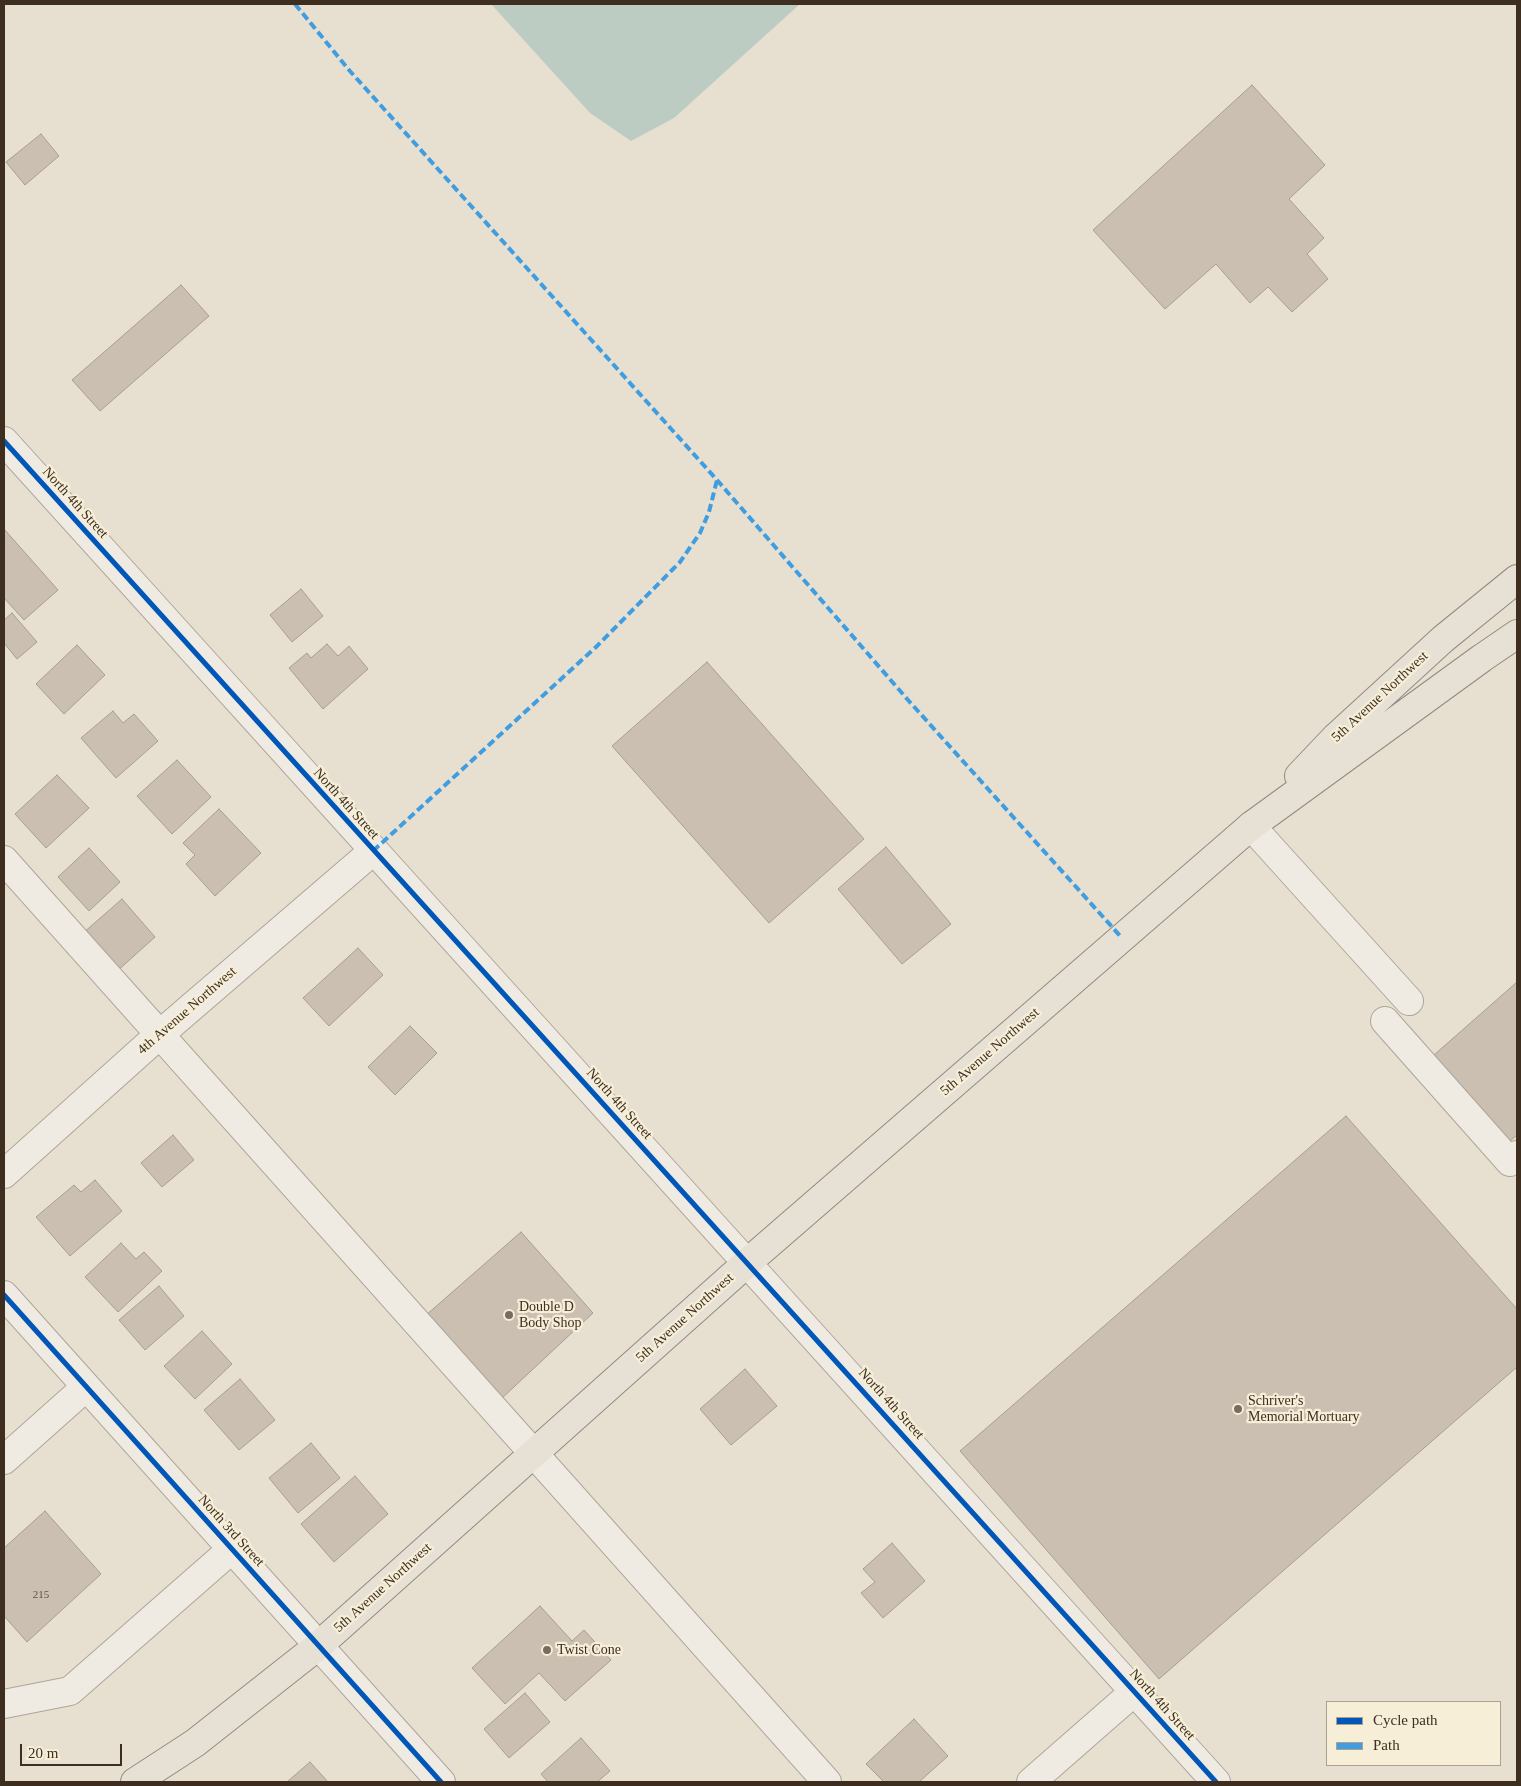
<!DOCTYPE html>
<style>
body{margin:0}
#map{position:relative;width:1521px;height:1786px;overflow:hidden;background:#e7e0d1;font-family:Georgia,serif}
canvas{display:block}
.frame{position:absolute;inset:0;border:5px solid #3d2e20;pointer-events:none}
.legend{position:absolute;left:1326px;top:1701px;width:175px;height:65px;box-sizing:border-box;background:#f7eed8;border:1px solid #ada18e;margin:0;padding:6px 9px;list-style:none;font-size:15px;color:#3d2e20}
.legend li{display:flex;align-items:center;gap:10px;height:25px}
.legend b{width:25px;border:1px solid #ada18e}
.scale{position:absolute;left:20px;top:1744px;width:102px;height:22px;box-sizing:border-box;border:2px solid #3d2e20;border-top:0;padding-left:6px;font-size:15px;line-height:18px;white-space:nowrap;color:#3d2e20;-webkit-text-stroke:4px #f7eed8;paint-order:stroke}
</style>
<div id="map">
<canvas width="1521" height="1786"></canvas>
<div class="frame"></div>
<ul class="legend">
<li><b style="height:6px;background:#0057b8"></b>Cycle path</li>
<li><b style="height:6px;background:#3f9de0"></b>Path</li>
</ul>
<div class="scale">20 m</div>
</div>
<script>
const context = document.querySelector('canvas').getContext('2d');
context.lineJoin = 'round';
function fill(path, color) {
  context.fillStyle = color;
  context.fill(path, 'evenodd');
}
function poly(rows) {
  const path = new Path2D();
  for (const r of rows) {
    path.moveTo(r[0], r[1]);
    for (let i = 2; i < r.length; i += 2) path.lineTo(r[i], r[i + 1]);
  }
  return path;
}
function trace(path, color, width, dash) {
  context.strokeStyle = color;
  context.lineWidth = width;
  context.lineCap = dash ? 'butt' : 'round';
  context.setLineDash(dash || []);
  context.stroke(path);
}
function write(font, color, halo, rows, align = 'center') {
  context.font = font + ' Georgia,serif';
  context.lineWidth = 4.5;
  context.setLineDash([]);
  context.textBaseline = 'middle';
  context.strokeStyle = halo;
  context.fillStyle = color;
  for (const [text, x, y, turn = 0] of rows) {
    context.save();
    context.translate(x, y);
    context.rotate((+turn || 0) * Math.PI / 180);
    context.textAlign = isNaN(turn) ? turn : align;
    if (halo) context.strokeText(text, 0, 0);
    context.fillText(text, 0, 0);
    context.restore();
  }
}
const water = poly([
 [491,4,800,4,674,118,631,141,590,113]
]);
const building = poly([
 [1252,85,1325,165,1289,199,1324,238,1307,254,1328,279,1292,312,1268,287,1250,303,1216,264,1165,309,1093,230,1252,85],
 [41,134,59,156,25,185,6,162,41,134],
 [181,285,209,316,100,411,72,380,181,285],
 [4,529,58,590,24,620,4,598,4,529],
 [301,589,323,616,292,642,270,615,301,589],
 [12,613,37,642,17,659,4,643,4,620,12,613],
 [327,644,338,656,349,646,368,669,323,709,289,668,307,653,311,658,327,644],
 [77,645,105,675,64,714,36,684,77,645],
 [707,662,864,839,769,923,612,746,707,662],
 [113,711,123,723,134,714,158,741,116,778,81,738,113,711],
 [177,760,211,797,172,834,137,796,177,760],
 [57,775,89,808,46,848,15,814,57,775],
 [219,809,261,853,215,896,186,864,195,855,183,843,219,809],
 [886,847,951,924,902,964,838,889,886,847],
 [89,848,120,882,89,911,58,877,89,848],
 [122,899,155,937,115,973,82,934,122,899],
 [358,948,383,975,329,1026,303,998,358,948],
 [1517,982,1517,1135,1510,1141,1434,1055,1517,982],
 [410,1026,437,1053,395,1095,368,1067,410,1026],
 [1346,1116,1517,1309,1517,1367,1159,1679,960,1451,1346,1116],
 [173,1135,194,1160,162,1187,141,1163,173,1135],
 [95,1180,122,1211,70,1256,36,1217,74,1185,81,1192,95,1180],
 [521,1232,593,1313,500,1400,425,1316,521,1232],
 [121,1243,136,1259,144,1252,162,1271,118,1312,85,1277,121,1243],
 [159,1286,184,1316,145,1350,119,1320,159,1286],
 [202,1331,232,1364,195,1399,164,1366,202,1331],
 [745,1369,777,1406,731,1445,700,1409,745,1369],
 [240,1379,275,1420,239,1450,204,1410,240,1379],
 [311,1443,340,1478,298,1513,269,1478,311,1443],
 [355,1476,388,1514,334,1562,301,1524,355,1476],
 [45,1511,101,1574,27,1642,4,1616,4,1548,45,1511],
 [892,1543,925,1581,883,1618,861,1593,875,1582,863,1569,892,1543],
 [540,1606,572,1641,584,1630,611,1660,565,1701,539,1673,505,1704,472,1668,540,1606],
 [525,1693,550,1722,509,1758,484,1729,525,1693],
 [914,1719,948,1756,919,1782,884,1782,866,1764,914,1719],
 [581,1738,610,1771,597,1782,548,1782,541,1774,581,1738],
 [310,1762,328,1782,287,1782,310,1762]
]);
const minor = poly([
 [4,441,1216,1782],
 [1251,826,1409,1001],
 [4,860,827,1782],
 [1385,1021,1510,1162,1517,1155],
 [4,1174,159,1035,373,851],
 [4,1295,441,1782],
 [4,1460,86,1387],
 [4,1704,70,1691,232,1549],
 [1031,1782,1135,1691]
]);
const major = poly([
 [1299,776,1336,737,1443,639,1517,579],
 [135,1782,195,1743,318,1646,748,1262,1251,826,1482,658,1517,634]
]);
const quiet = poly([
 [295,4,349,70,717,480,908,700,1122,938],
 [373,851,596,647,680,562,700,533,709,512,717,480]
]);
const cycleway = poly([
 [4,441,1216,1782],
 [4,1295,441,1782]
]);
const markers = [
 [509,1315,5,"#786c5e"],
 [1238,1409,5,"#786c5e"],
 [547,1650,5,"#786c5e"]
];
const numberNames = [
 ["215",41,1595]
];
const streetNames = [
 ["North 4th Street",75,503,48],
 ["5th Avenue Northwest",1380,697,-43],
 ["North 4th Street",346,804,48],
 ["4th Avenue Northwest",187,1011,-41],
 ["5th Avenue Northwest",990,1052,-41],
 ["North 4th Street",619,1104,48],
 ["5th Avenue Northwest",685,1318,-42],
 ["North 4th Street",891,1404,48],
 ["North 3rd Street",231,1531,48],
 ["5th Avenue Northwest",383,1588,-42],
 ["North 4th Street",1162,1705,48]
];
const poiNames = [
 ["Double D",519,1307],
 ["Body Shop",519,1323],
 ["Schriver's",1248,1401],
 ["Memorial Mortuary",1248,1417],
 ["Twist Cone",557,1650]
];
fill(water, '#bcccc2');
fill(building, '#cbbfb2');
trace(building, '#a89c90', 1);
trace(minor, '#ada599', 30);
trace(major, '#928b80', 30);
trace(minor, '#efebe3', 28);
trace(major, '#e6e1d4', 28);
trace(quiet, '#3f9de0', 4, [8, 4]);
trace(cycleway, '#0057b8', 5);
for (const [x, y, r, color] of markers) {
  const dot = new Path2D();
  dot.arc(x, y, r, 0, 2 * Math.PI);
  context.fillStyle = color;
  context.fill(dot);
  trace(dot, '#f7eed8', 2);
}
write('11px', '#605244', null, numberNames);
write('14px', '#3d2e20', '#f7eed8', streetNames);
write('14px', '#3d2e20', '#f7eed8', poiNames, 'left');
</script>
